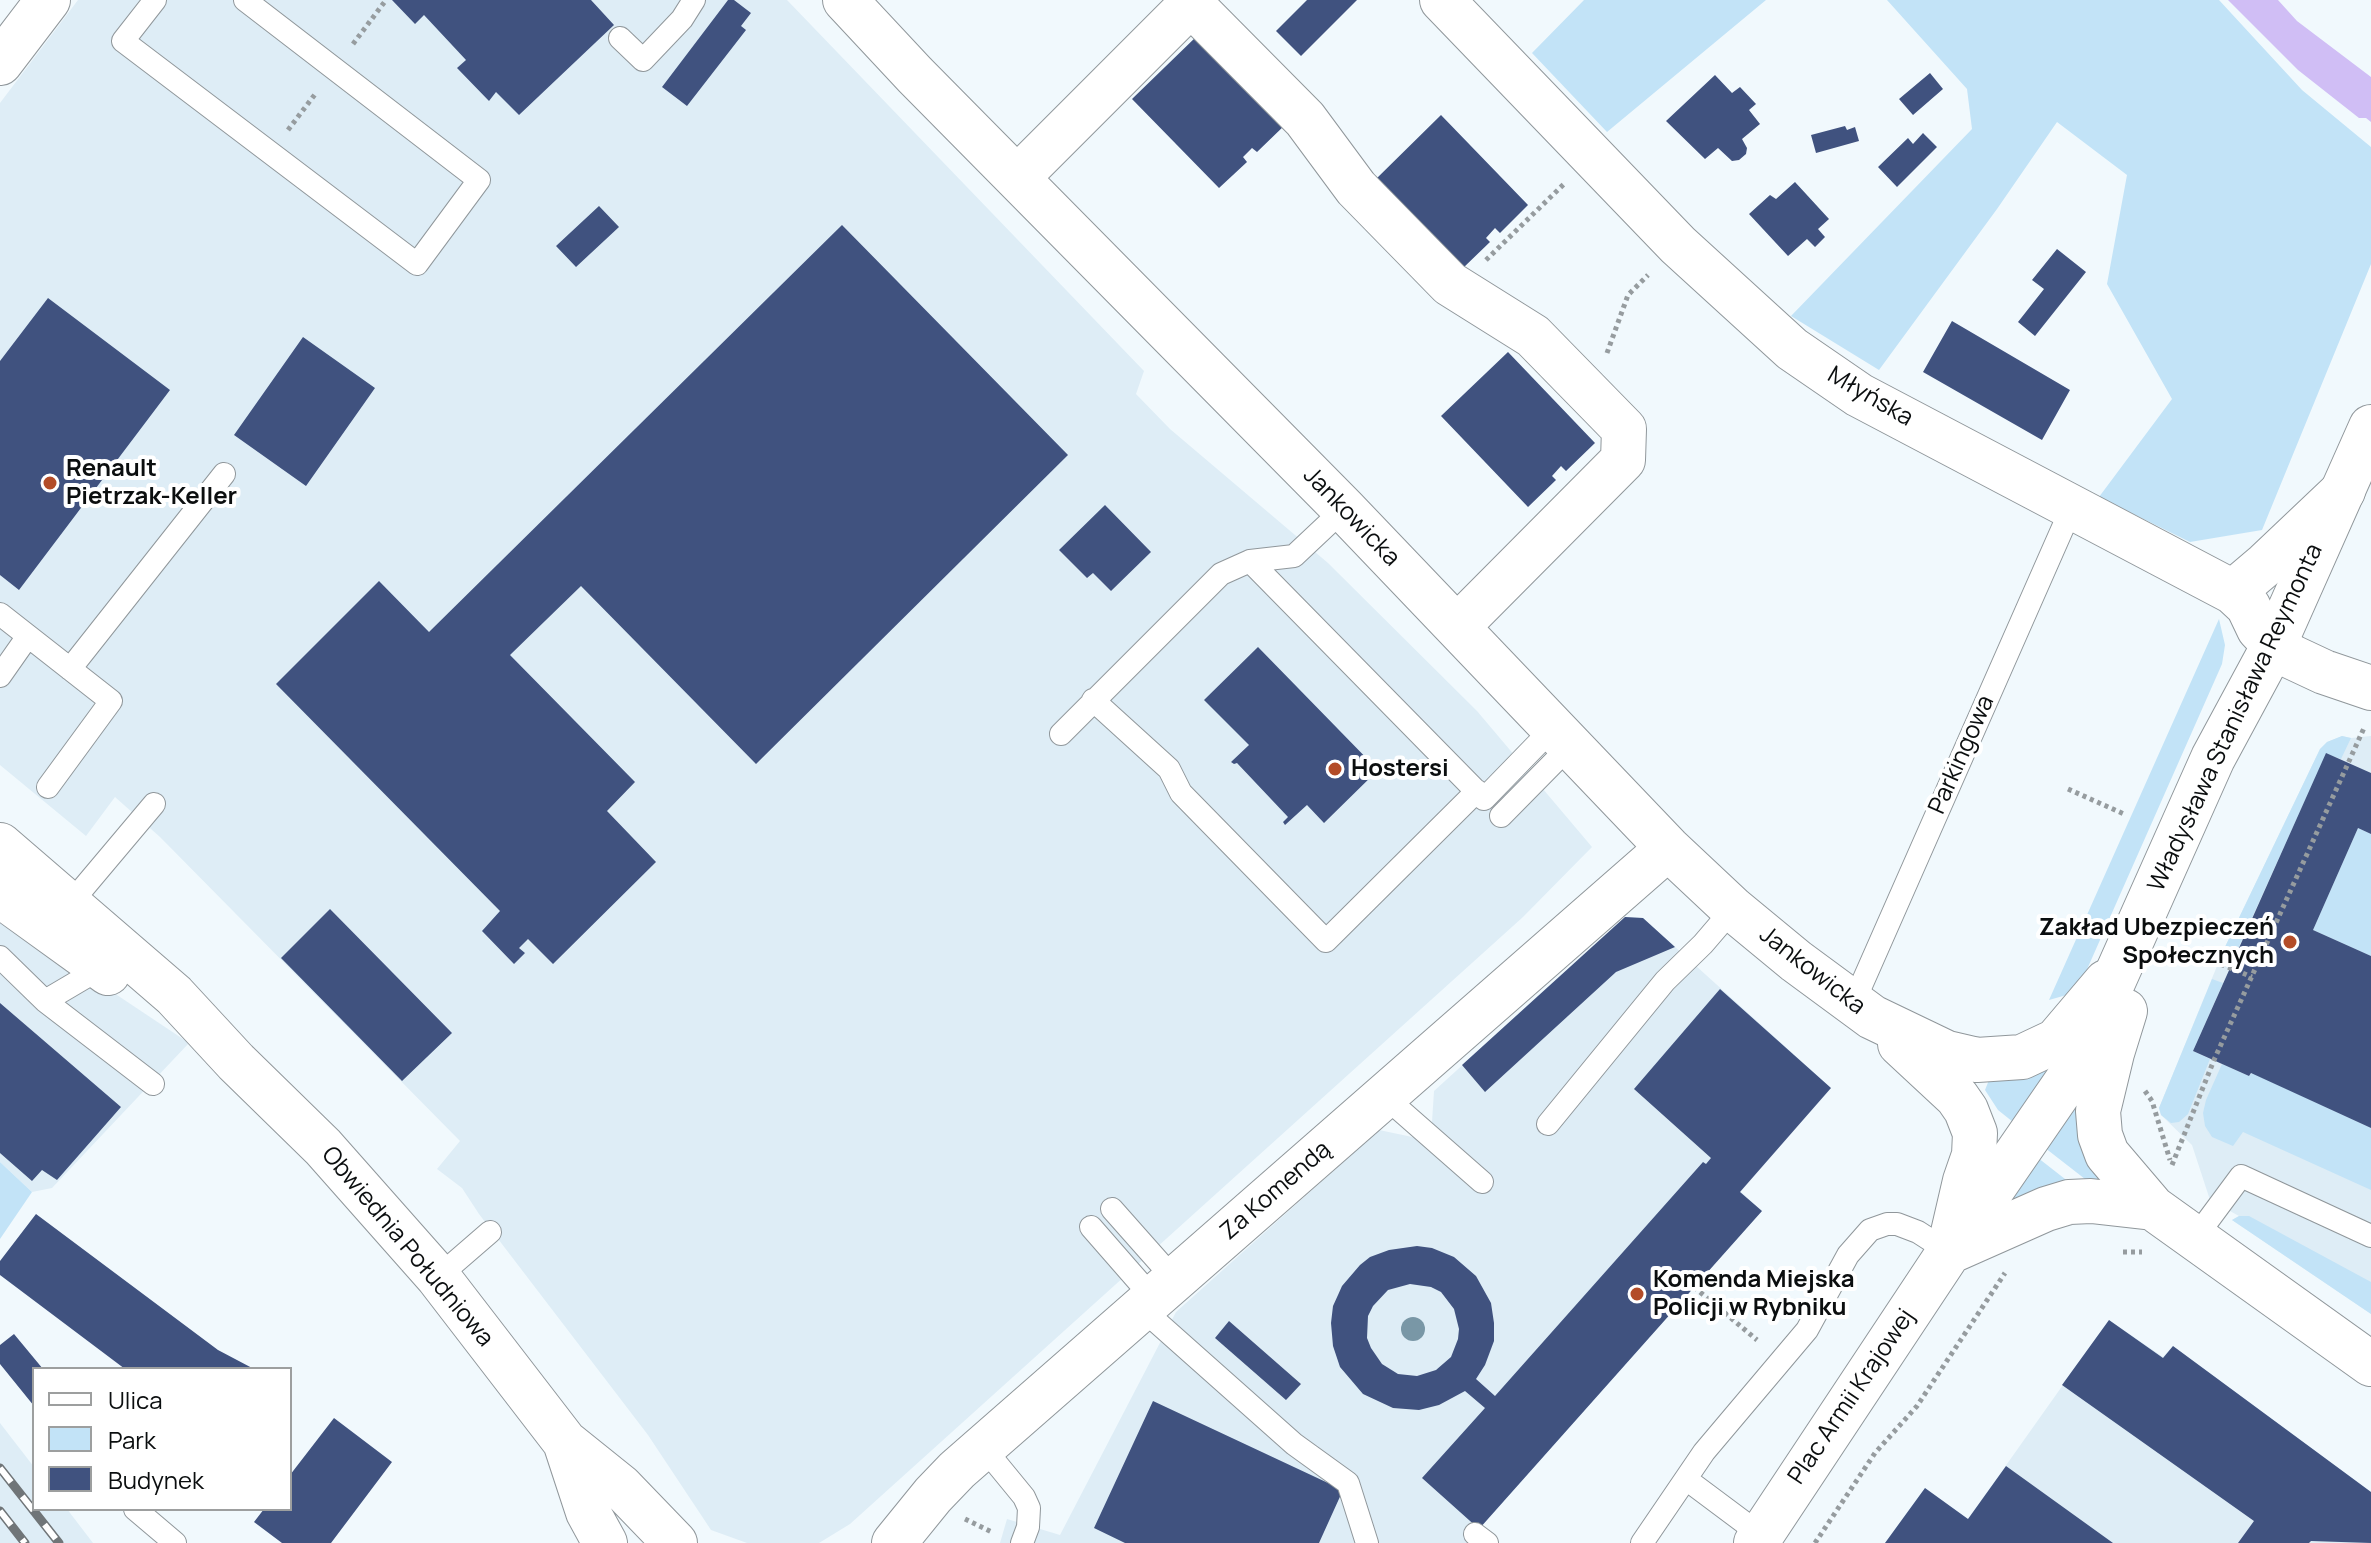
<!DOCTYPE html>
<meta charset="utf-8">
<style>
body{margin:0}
#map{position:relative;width:2371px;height:1543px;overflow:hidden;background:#f1f9fd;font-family:Manrope,sans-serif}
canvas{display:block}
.legend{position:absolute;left:32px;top:1367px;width:260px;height:144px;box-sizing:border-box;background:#fff;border:2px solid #9d9f9f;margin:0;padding:10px 14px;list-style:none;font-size:24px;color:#0b0e0f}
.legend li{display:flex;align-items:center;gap:16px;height:40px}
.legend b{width:40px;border:2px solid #9d9f9f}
</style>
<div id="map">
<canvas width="2371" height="1543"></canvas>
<ul class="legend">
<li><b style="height:10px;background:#fff"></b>Ulica</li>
<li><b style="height:22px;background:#c2e3f7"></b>Park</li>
<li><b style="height:22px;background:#40527f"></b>Budynek</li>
</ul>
</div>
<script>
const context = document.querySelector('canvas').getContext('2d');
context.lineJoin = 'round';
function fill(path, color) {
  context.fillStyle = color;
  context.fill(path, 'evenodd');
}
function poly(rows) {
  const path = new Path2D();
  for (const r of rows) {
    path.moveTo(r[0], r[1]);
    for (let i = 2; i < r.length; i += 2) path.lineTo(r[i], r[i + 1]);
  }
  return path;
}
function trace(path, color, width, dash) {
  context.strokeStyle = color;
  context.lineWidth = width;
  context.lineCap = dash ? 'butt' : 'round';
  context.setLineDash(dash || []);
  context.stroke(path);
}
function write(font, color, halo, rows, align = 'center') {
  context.font = font + ' Manrope,sans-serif';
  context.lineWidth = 8;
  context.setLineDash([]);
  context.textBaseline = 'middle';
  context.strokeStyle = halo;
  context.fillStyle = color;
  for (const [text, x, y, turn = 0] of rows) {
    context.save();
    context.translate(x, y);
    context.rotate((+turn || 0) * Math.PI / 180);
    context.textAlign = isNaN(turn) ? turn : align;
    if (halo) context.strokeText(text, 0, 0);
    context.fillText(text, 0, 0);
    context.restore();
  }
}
const built = poly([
 [78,0,787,0,1144,371,1136,394,1170,429,1328,563,1477,711,1592,847,1523,917,850,1524,819,1543,747,1543,711,1530,648,1435,479,1214,462,1188,437,1169,460,1141,160,837,115,797,86,836,0,765,0,103],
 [2342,736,2351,738,2371,736,2371,1314,2232,1220,2239,1216,2210,1200,2192,1145,2161,1115,2159,1108,2224,949,2320,749,2327,742],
 [0,911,72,965,189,1043,52,1188,32,1192,0,1162],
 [1625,917,1643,918,1831,1088,1740,1191,1762,1211,1479,1529,1471,1543,1000,1543,1007,1519,1060,1535,1176,1312,1379,1130,1417,1138,1432,1122,1434,1091],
 [2109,1320,2163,1357,2173,1346,2371,1492,2371,1543,1885,1543,1925,1488,1968,1519],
 [0,1423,34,1467,34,1509,67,1509,93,1543,0,1543]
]);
const green = poly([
 [1584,0,1766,0,1607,132,1532,53],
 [1887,0,2219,0,2302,90,2371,147,2371,264,2262,530,2190,542,2099,497,2172,399,2107,284,2127,175,2057,122,1997,209,1879,370,1791,316,1972,129,1967,89],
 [2219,619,2225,645,2222,664,2077,992,2049,1000],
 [2342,736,2351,738,2341,759,2326,754,2236,953,2224,949,2320,749,2327,742],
 [2358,828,2371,834,2371,956,2313,930],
 [2212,979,2223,983,2193,1051,2210,1059,2188,1114,2179,1122,2171,1123,2161,1115,2159,1108],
 [2056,1060,2018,1126,1998,1110,1985,1090,1989,1080],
 [2222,1064,2249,1076,2252,1073,2371,1128,2371,1190,2243,1132,2233,1146,2212,1137,2205,1126,2203,1113,2206,1100],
 [2085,1078,2108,1183,2094,1186,2040,1144],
 [2033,1154,2074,1186,2013,1207,2003,1198],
 [0,1162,32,1192,0,1239],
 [2239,1216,2249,1216,2371,1282,2371,1314,2232,1220]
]);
const water = poly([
 [2228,0,2278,0,2297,21,2371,77,2371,122,2366,118,2359,118,2298,70]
]);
const building = poly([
 [392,0,591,0,614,25,519,115,496,92,489,101,457,68,466,60,424,15,415,24],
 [728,0,734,0,751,13,741,26,746,30,687,106,662,87],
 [1307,0,1357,0,1301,56,1276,31],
 [1199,34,1286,124,1257,152,1252,148,1243,157,1247,162,1219,188,1132,99],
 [1930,73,1943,89,1913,115,1899,99],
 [1715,75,1732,93,1740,87,1756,104,1749,110,1760,124,1742,139,1747,148,1746,154,1739,160,1732,161,1718,148,1705,159,1666,121],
 [1441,115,1528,205,1500,233,1495,228,1486,238,1490,242,1462,269,1375,180],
 [1845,126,1847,130,1855,127,1859,141,1816,153,1811,135],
 [1923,133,1937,147,1897,187,1878,167,1908,138,1913,144],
 [1795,182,1829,219,1818,229,1825,237,1815,247,1807,239,1788,256,1749,214,1770,195,1776,199],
 [599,206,619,227,576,267,556,246],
 [842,225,1068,455,756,764,581,586,510,655,635,782,607,811,656,862,553,964,528,939,519,948,525,953,514,964,482,931,500,911,276,684,379,581,429,632],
 [2057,249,2086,272,2035,336,2018,322,2044,289,2032,280],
 [48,298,170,390,19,590,0,575,0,361],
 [1952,321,2070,390,2042,440,1923,372],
 [303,337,375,388,306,486,234,435],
 [1508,352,1595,443,1566,471,1561,466,1552,476,1556,480,1528,507,1441,416],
 [1105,505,1151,552,1111,591,1093,573,1087,578,1059,550],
 [1258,647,1378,770,1324,823,1307,805,1285,825,1283,822,1288,817,1237,763,1234,764,1231,762,1249,745,1204,700],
 [2326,753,2371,773,2371,834,2358,828,2313,930,2371,956,2371,1128,2251,1073,2249,1076,2193,1051],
 [330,909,452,1033,402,1081,281,958],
 [1625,917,1643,918,1675,947,1616,972,1485,1092,1462,1065],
 [1720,989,1831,1088,1740,1192,1762,1211,1479,1529,1422,1478,1485,1408,1465,1391,1439,1405,1419,1410,1393,1408,1363,1394,1340,1367,1333,1346,1331,1323,1333,1306,1338,1295,1342,1286,1360,1265,1370,1257,1389,1250,1417,1246,1432,1248,1454,1257,1476,1276,1491,1303,1494,1323,1494,1341,1485,1365,1476,1379,1495,1396,1703,1162,1706,1164,1711,1158,1634,1089],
 [1410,1284,1431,1287,1441,1292,1454,1309,1459,1329,1458,1339,1451,1357,1436,1370,1417,1376,1398,1374,1382,1364,1371,1348,1367,1338,1368,1316,1373,1306,1388,1290],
 [0,1003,121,1107,57,1180,42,1170,32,1181,0,1153],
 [36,1214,218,1350,254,1369,125,1369,0,1275,0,1261],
 [2109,1320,2163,1358,2173,1346,2371,1492,2371,1543,2311,1541,2309,1543,2238,1543,2254,1521,2062,1385],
 [1229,1321,1301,1384,1286,1400,1215,1338],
 [14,1334,43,1369,34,1369,34,1406,0,1364,0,1345],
 [1153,1401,1343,1490,1319,1543,1125,1543,1094,1528],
 [334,1418,392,1462,331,1543,282,1543,254,1522,264,1509,290,1509,290,1475],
 [2006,1466,2113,1543,1885,1543,1925,1488,1968,1519]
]);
const path = poly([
 [353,44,386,0],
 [288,130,316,93],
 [1486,260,1565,183],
 [1607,353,1628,295,1648,275],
 [2068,789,2124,814],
 [2206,958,2252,977],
 [2145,1091,2152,1101,2170,1160],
 [2172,1165,2214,1060,2364,728],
 [2123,1252,2142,1252],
 [1694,1287,1757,1340],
 [965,1519,992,1532],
 [1815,1543,1875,1453,1917,1406,2005,1273]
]);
const lane = poly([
 [155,0,123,41,417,264,479,180,245,0],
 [620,38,643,60,682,19,694,0],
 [1250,561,1484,799,1553,728],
 [0,614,111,701,48,787],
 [70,669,224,474],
 [0,676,28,636],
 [1093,700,1169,769,1181,793,1326,941,1477,791],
 [1061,734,1221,574,1250,561,1294,556,1344,509],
 [1501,816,1570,746],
 [69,905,154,804],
 [0,957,45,1001,153,1084],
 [45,1001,101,968],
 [1853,1004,2072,507],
 [1384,1096,1482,1182],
 [1548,1124,1665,981,1703,944,1733,909],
 [1112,1209,1174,1279],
 [1091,1227,1153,1298],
 [2195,1238,2241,1176,2371,1236],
 [438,1277,490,1232],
 [1141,1308,1294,1444,1348,1483,1367,1543],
 [983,1447,1024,1497,1029,1508,1028,1527,1022,1543],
 [1686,1479,1761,1535],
 [135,1509,175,1543],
 [1475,1534,1487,1543],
 [1642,1543,1704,1452,1807,1330,1848,1255,1870,1230,1887,1224,1897,1224,1918,1232,1949,1252]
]);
const street = poly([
 [845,0,915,75,1344,509,1668,848,1733,909,1796,961,1872,1017,1947,1053,1977,1060,2022,1057,2056,1041,2106,982],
 [1442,0,1678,245,1792,349,1859,395,2233,592,2248,606,2259,629,2274,645,2292,657,2324,672,2371,688],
 [0,63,48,0],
 [1017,178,1191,4,1305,119,1356,188,1450,284,1533,336,1578,382,1624,429,1623,460,1457,627],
 [2233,592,2266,564,2343,491],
 [1900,1044,1957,1097,1966,1110,1975,1133,1974,1155,1965,1181,1949,1250],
 [894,1543,933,1495,957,1470,1668,848]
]);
const secondary = poly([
 [0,845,174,995,236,1062,323,1147,438,1277,565,1442,621,1487,675,1543],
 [0,895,108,973],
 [2125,1011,2112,1053,2098,1111,2100,1135,2107,1154,2153,1208,2371,1364],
 [1949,1252,2046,1209,2069,1202,2091,1201,2153,1208],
 [565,1442,588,1512,605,1543],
 [1756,1543,1949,1252,2073,1072,2213,758,2274,645,2371,427]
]);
const rail = poly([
 [0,1468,59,1543],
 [0,1511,25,1543]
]);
const trees = [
 [1413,1329]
];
const markers = [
 [50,483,8,"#b34c28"],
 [1335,769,8,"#b34c28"],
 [2290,942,8,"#b34c28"],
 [1637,1294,8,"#b34c28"]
];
const streetNames = [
 ["Młyńska",1870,397,30],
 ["Jankowicka",1351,517,46],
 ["Władysława Stanisława Reymonta",2236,718,-65],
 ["Parkingowa",1962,755,-66],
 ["Jankowicka",1812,971,38],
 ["Za Komendą",1276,1191,-41],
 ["Obwiednia Południowa",407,1247,50],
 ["Plac Armii Krajowej",1852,1397,-56]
];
const poiNames = [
 ["Renault",66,469],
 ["Pietrzak-Keller",66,497],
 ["Hostersi",1351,769],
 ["Zakład Ubezpieczeń",2274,928,"right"],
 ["Społecznych",2274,956,"right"],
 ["Komenda Miejska",1653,1280],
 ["Policji w Rybniku",1653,1308]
];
fill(built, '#deedf6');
fill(green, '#c2e3f7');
fill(water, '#d0bef5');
fill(building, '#40527f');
trace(lane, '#90979b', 24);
trace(street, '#90979b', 46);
trace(secondary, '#90979b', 46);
trace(path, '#969c9f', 5, [4, 4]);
trace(lane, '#fff', 22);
trace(street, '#fff', 44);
trace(secondary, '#fff', 44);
trace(rail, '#707578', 9);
trace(rail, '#fff', 6, [18]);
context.fillStyle = '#7997a6';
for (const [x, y] of trees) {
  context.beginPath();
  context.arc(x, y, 12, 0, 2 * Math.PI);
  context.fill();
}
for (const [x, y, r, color] of markers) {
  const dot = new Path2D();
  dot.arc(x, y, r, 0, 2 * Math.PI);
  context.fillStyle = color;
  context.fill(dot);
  trace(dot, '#fff', 3);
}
write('24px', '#0b0e0f', '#fff', streetNames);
write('bold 24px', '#0b0e0f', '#fff', poiNames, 'left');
</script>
